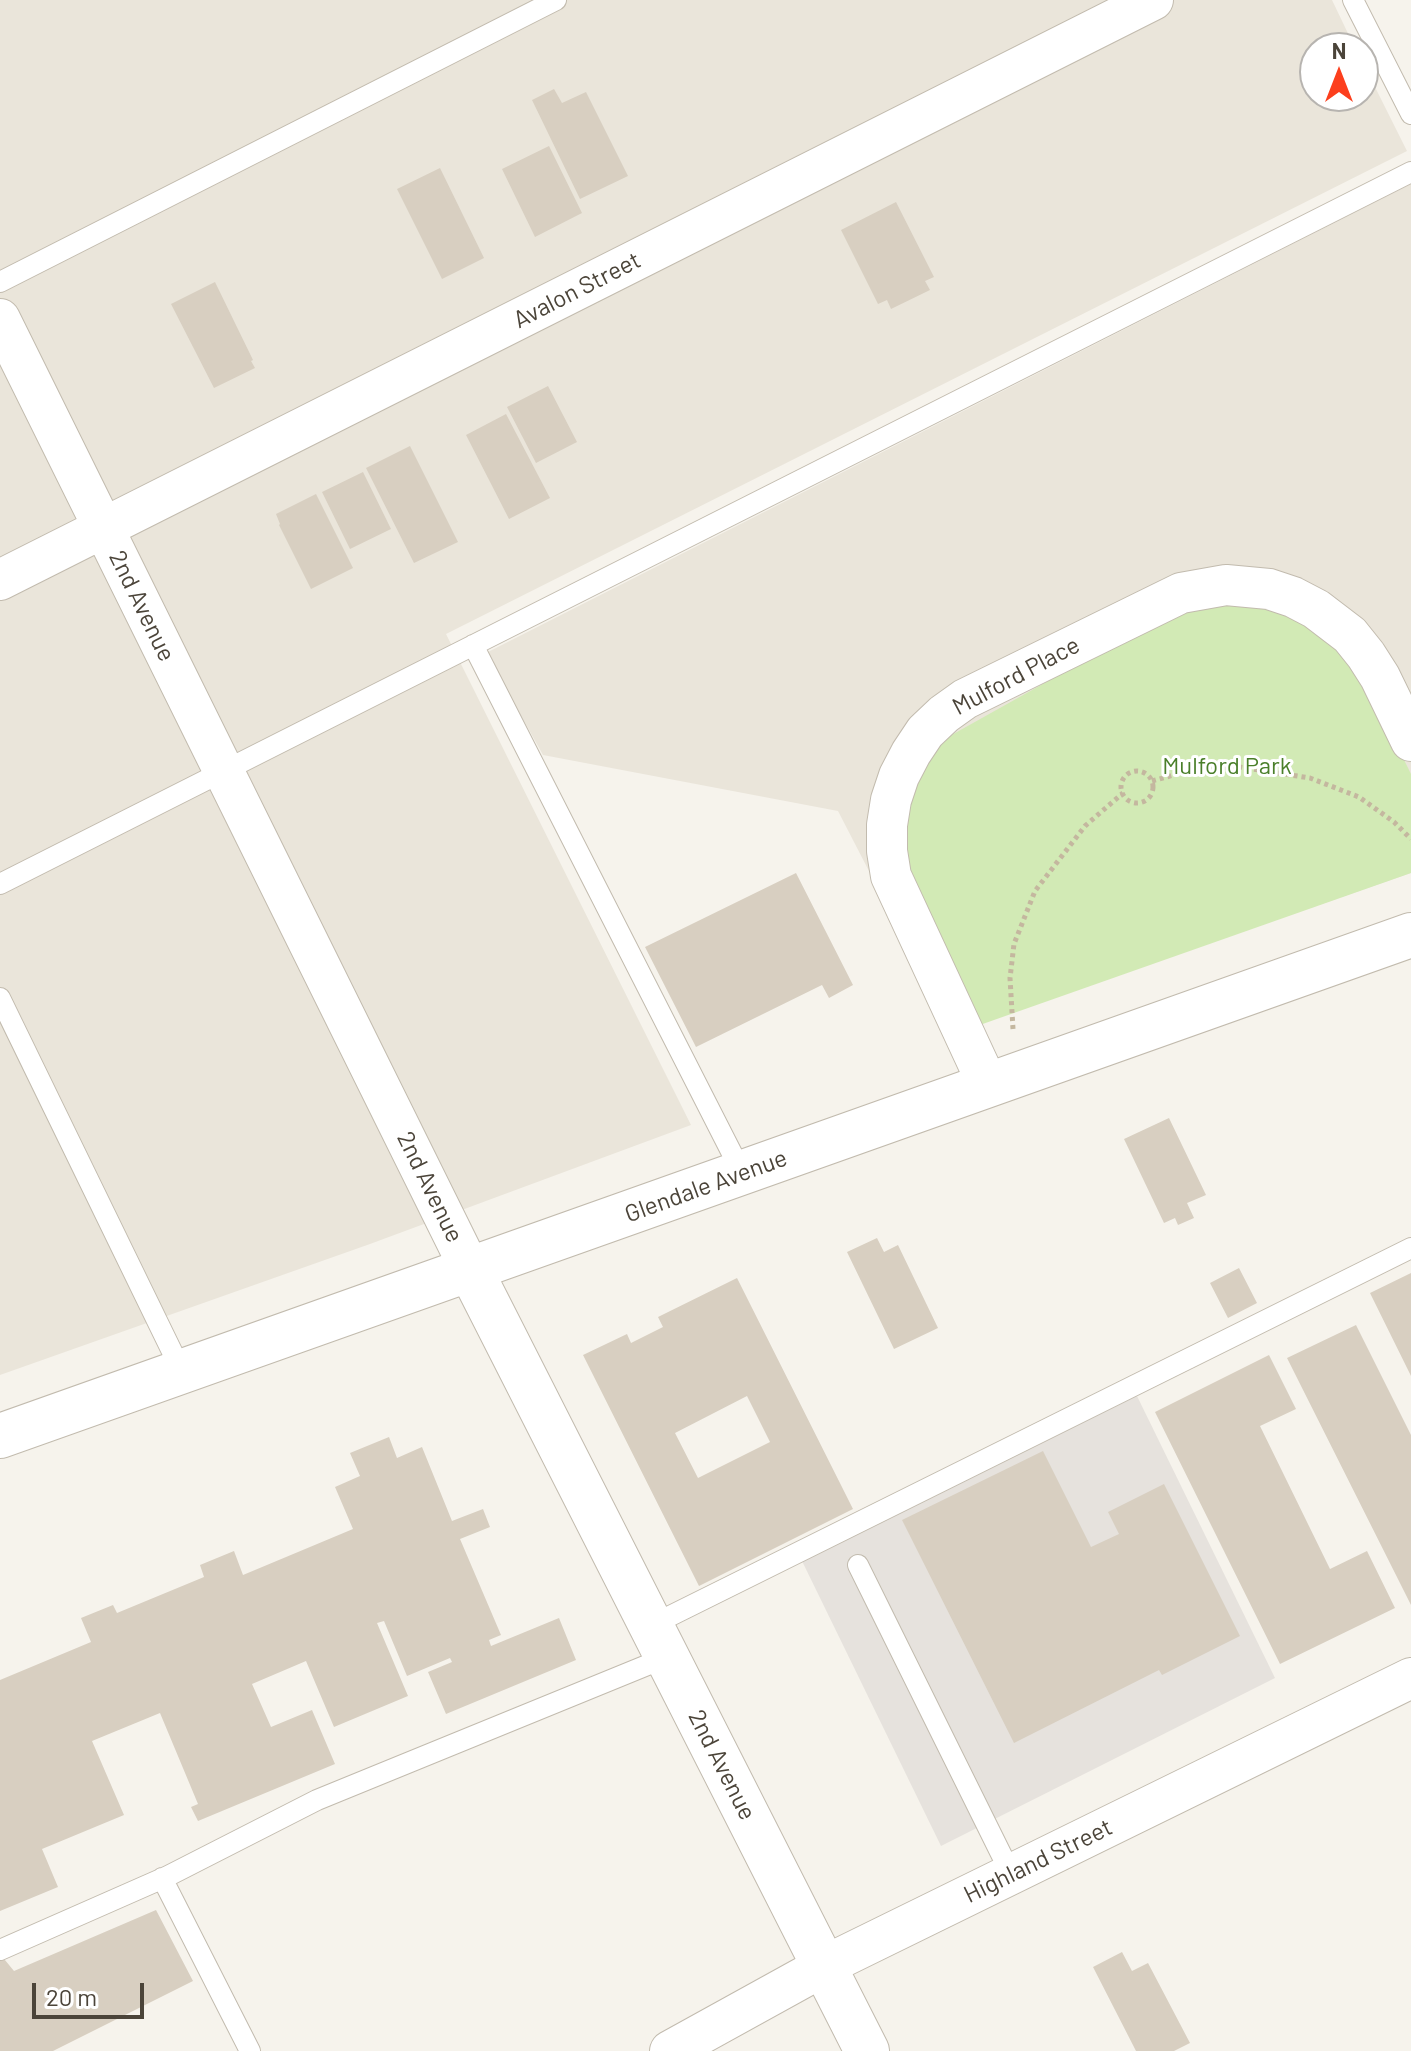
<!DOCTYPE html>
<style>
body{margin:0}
#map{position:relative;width:1411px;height:2051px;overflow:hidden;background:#f6f3ec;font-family:Barlow,sans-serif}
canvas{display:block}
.north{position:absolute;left:1299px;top:32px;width:80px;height:80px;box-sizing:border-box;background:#fff;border:2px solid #b7b4b0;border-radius:50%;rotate:0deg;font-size:22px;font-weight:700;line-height:32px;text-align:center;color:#4b4439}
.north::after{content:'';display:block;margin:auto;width:28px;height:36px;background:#fc3f1d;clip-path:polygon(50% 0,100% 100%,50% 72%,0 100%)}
.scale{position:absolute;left:32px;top:1983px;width:112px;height:36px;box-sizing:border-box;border:4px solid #4b4439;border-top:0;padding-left:10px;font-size:24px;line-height:28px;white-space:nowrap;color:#4b4439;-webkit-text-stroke:6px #fff;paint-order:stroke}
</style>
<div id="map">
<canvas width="1411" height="2051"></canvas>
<div class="north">N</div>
<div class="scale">20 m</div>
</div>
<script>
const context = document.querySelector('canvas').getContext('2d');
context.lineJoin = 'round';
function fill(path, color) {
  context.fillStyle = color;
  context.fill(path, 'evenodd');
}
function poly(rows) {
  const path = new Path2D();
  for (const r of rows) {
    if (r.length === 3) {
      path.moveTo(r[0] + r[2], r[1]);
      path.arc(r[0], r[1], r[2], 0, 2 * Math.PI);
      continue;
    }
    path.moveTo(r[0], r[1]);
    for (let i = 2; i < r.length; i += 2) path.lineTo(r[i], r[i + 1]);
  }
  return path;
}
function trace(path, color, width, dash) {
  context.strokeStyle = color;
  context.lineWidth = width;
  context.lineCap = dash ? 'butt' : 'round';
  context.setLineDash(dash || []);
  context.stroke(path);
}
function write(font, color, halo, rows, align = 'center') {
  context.font = font + ' Barlow,sans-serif';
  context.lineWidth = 6;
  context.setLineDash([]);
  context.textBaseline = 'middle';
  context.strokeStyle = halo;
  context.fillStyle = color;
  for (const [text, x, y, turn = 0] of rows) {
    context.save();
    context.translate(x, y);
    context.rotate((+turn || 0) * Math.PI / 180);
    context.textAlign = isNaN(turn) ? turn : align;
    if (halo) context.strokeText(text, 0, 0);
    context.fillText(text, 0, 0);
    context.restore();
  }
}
const residential = poly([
 [0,0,1332,0,1355,48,1315,48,1315,96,1363,96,1363,63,1407,151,446,634,691,1125,370,1244,0,1375],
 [1411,184,1411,873,952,1032,838,811,543,755,486,653]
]);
const industrial = poly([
 [1137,1396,1275,1678,941,1846,802,1561]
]);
const green = poly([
 [1203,600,1303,611,1349,648,1411,774,1411,873,977,1026,907,861,903,823,911,788,930,756,948,737,1152,623]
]);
const building = poly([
 [554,89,562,103,586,92,628,176,580,199,532,100],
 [549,146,582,213,535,237,502,169],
 [440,168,484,258,442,279,397,189],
 [896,202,934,277,925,281,930,290,891,309,887,300,878,304,841,230],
 [215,282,253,360,251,361,255,368,214,388,171,304],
 [548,386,577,442,536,463,507,407],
 [506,414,550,498,509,519,466,435],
 [410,446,458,542,414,563,366,468],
 [363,472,391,529,350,549,322,492],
 [316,494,353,568,311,589,279,525,280,524,276,514],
 [796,873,853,985,829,998,822,985,696,1047,645,947],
 [1169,1118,1206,1195,1187,1203,1194,1218,1178,1225,1175,1218,1164,1223,1124,1139],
 [877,1238,884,1252,898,1245,938,1328,894,1349,847,1252],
 [1239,1268,1257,1303,1228,1318,1210,1283],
 [1411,1273,1411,1376,1370,1293],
 [737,1278,853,1509,699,1586,583,1355,627,1334,631,1343,663,1327,658,1317],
 [747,1396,770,1442,698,1478,675,1433],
 [1356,1325,1411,1435,1411,1605,1287,1358],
 [1269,1355,1296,1409,1260,1426,1330,1569,1367,1551,1395,1608,1280,1664,1155,1412],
 [389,1437,397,1458,422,1447,452,1521,483,1509,490,1527,460,1539,501,1635,489,1640,491,1646,559,1618,576,1660,446,1714,428,1672,452,1662,450,1658,407,1676,384,1621,377,1623,408,1696,334,1727,306,1661,252,1684,271,1727,312,1710,335,1764,198,1821,191,1807,198,1804,160,1713,92,1741,124,1815,42,1849,58,1887,0,1911,0,1680,91,1642,81,1618,113,1605,117,1613,204,1577,200,1565,234,1551,243,1575,353,1529,335,1487,360,1476,350,1453],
 [1043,1451,1091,1547,1119,1534,1108,1512,1164,1484,1240,1636,1162,1675,1159,1670,1014,1743,902,1520],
 [156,1910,193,1981,53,2051,0,2051,0,1954,14,1971],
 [1122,1952,1132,1971,1148,1963,1190,2043,1174,2051,1136,2051,1093,1967]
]);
const path = poly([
 [1137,787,16],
 [1152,781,1199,768,1240,767,1310,778,1359,797,1394,822,1411,839],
 [1013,1029,1010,978,1014,944,1035,891,1085,826,1123,793]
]);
const service = poly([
 [1353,0,1411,114],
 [0,282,556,0],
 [473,645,742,1173],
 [0,884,1411,172],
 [0,998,182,1372],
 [858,1565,1011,1874],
 [650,1626,1411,1248],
 [162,1878,250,2051],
 [0,1950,168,1876,317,1800,667,1657]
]);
const minor = poly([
 [0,319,470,1269],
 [0,580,1153,0],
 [988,1085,891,876,887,851,887,825,891,800,899,776,911,753,925,732,944,714,965,699,1181,593,1226,585,1269,589,1293,597,1316,609,1350,635,1366,655,1380,677,1411,741],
 [670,2051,824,1966,1411,1678]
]);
const tertiary = poly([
 [470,1269,867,2051],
 [0,1436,1411,935]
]);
const streetNames = [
 ["Avalon Street",577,290,-27],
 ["2nd Avenue",142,606,64],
 ["Mulford Place",1016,676,-28],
 ["Glendale Avenue",706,1186,-20],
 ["2nd Avenue",430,1187,64],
 ["2nd Avenue",722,1765,63],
 ["Highland Street",1038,1861,-26]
];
const parkNames = [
 ["Mulford Park",1227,766]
];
fill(residential, '#eae5da');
fill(industrial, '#e6e2dd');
fill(green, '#d2eab5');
fill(building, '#d8cfc1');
trace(service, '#c2bbae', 22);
trace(minor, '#c2bbae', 42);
trace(tertiary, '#c2bbae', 46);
trace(path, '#c4b79f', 5, [4, 4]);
trace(service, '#fff', 20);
trace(minor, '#fff', 40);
trace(tertiary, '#fff', 44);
write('24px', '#4b4439', '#fff', streetNames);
write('24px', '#4a7f2a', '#fff', parkNames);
</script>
